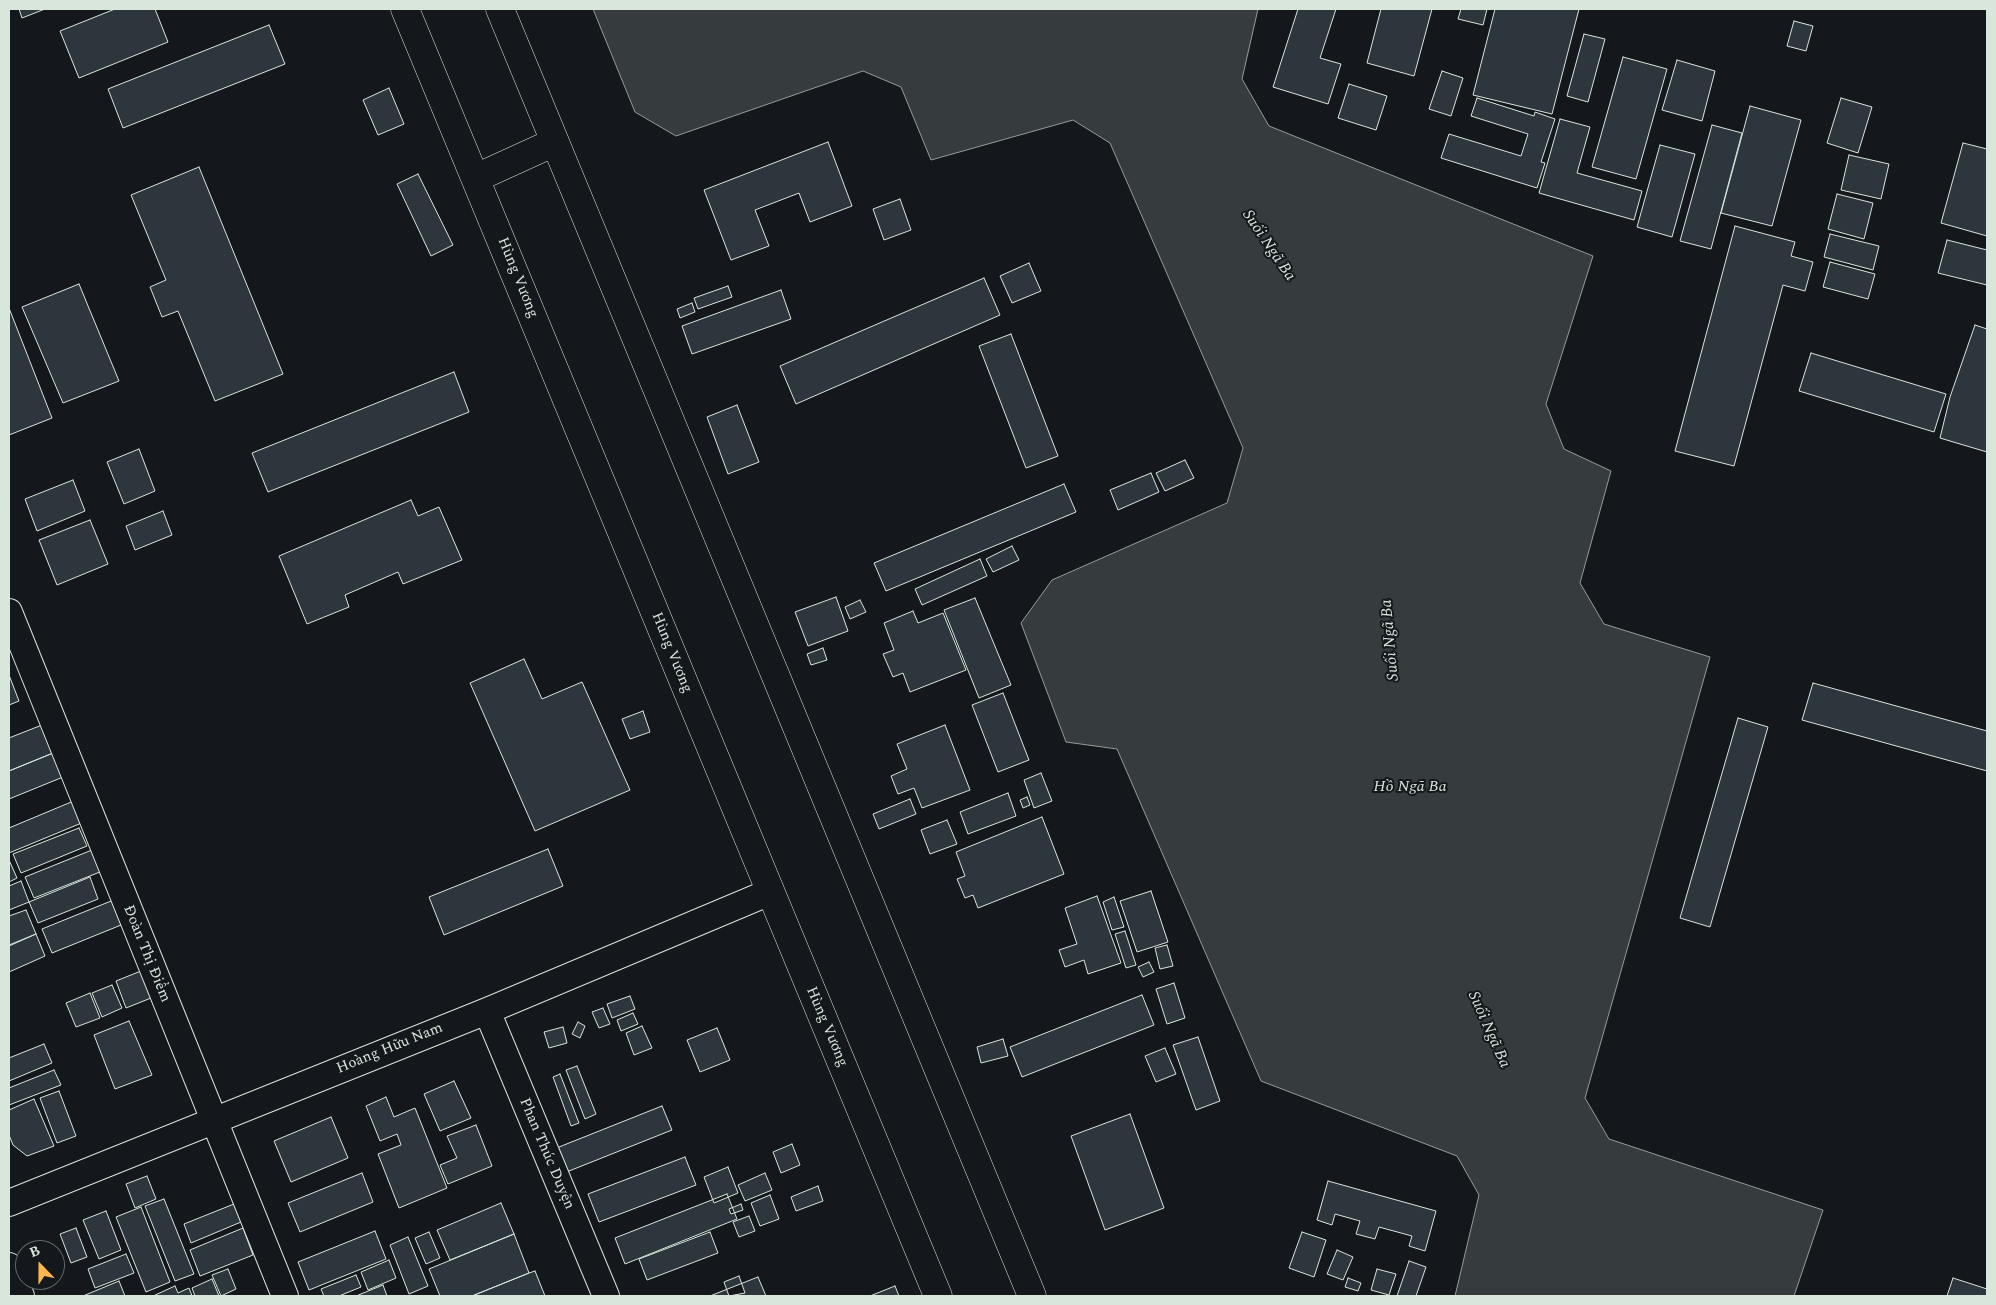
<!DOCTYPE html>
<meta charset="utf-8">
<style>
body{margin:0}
#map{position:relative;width:1996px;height:1305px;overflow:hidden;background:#14181c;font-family:Spectral,serif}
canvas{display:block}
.frame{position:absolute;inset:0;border:10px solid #d8e6dc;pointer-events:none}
.north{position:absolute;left:15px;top:1240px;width:50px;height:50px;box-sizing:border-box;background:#14181c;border:1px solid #626a69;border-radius:50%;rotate:338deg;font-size:14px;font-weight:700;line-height:20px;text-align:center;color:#d8e6dc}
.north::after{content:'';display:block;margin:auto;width:18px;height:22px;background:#ffb74d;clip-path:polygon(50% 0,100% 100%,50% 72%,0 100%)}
</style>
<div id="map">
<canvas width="1996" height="1305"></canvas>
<div class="frame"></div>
<div class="north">B</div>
</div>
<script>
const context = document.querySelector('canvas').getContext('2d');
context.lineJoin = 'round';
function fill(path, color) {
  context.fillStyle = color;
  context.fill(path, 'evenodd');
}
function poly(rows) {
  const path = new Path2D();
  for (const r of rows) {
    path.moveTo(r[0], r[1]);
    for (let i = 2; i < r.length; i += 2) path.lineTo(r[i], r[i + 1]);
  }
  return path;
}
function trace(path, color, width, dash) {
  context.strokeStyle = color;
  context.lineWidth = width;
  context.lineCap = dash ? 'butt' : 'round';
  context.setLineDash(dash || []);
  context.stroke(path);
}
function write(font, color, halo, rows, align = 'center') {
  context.font = font + ' Spectral,serif';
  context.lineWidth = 4;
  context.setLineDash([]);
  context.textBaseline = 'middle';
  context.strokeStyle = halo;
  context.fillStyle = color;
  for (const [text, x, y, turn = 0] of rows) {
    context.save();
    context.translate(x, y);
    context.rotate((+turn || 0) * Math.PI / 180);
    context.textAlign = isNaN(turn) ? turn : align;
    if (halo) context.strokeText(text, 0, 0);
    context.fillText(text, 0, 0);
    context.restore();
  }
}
const water = poly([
 [593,9,1258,9,1242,79,1269,126,1593,256,1546,404,1564,449,1611,471,1580,583,1604,624,1710,657,1585,1098,1609,1139,1823,1210,1794,1296,1455,1296,1479,1195,1457,1156,1261,1081,1117,749,1066,742,1021,623,1052,580,1227,503,1243,448,1110,143,1073,120,931,160,901,87,863,71,676,136,635,112,593,9]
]);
const building = poly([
 [19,9,45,9,22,18,19,9],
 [115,9,155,9,168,42,79,78,60,31,115,9],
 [1298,9,1336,9,1320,58,1341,64,1328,104,1273,87,1298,9],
 [1381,9,1432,9,1414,76,1367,63,1381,9],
 [1461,9,1487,9,1483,25,1458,19,1461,9],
 [1495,9,1579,9,1552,114,1473,95,1495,9],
 [1794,21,1813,26,1806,51,1787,46,1794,21],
 [269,25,285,64,123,128,108,89,269,25],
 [1584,34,1605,39,1588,102,1567,96,1584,34],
 [1623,57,1667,69,1636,179,1592,167,1623,57],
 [1677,60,1715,71,1702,121,1662,110,1677,60],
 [1442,71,1463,78,1451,116,1429,109,1442,71],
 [1349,84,1387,96,1376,130,1338,118,1349,84],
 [389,88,404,124,378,135,363,100,389,88],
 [1477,98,1534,116,1535,112,1555,119,1541,162,1545,163,1537,188,1441,158,1449,134,1521,156,1528,134,1471,116,1477,98],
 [1841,98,1872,107,1858,153,1827,143,1841,98],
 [1750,106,1801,120,1772,226,1721,213,1750,106],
 [1560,119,1590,127,1577,173,1642,191,1634,220,1539,193,1560,119],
 [1712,125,1742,133,1711,249,1680,241,1712,125],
 [828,142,852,206,810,222,799,193,755,210,769,246,731,260,704,190,828,142],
 [1963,143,1987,149,1987,236,1941,223,1963,143],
 [1660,145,1695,154,1672,237,1637,227,1660,145],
 [1849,155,1889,164,1881,199,1841,190,1849,155],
 [199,167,283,374,215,401,178,311,162,317,150,287,166,280,131,195,199,167],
 [418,174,453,245,431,256,397,184,418,174],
 [1837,194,1873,203,1864,239,1828,229,1837,194],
 [900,199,911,230,884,240,873,209,900,199],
 [1735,226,1795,242,1791,256,1813,262,1805,291,1783,285,1734,466,1675,451,1735,226],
 [1830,234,1879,246,1873,270,1824,257,1830,234],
 [1947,240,1987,250,1987,285,1938,273,1947,240],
 [1830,262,1875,274,1868,299,1823,287,1830,262],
 [1029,263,1041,291,1012,303,1000,276,1029,263],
 [984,278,1000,315,796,404,780,366,984,278],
 [79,284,119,381,63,403,22,307,79,284],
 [728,286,732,297,698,309,694,298,728,286],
 [781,290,791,319,692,354,682,326,781,290],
 [692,303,695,312,680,318,677,309,692,303],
 [9,308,52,418,9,435,9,308],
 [1975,325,1987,329,1987,452,1940,438,1950,397,1975,325],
 [1011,334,1058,456,1026,468,979,346,1011,334],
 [1811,353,1946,394,1934,432,1799,391,1811,353],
 [454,372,469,412,268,492,252,453,454,372],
 [737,405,759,462,728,474,707,417,737,405],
 [139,449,155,491,124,504,107,462,139,449],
 [1185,460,1194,478,1165,491,1156,473,1185,460],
 [1151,473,1159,492,1118,510,1110,490,1151,473],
 [73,480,85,511,37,531,25,499,73,480],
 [1064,484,1076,512,886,591,874,563,1064,484],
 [411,500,418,516,439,507,462,560,403,584,398,572,345,595,349,607,307,624,279,556,411,500],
 [163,511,172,535,135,550,126,526,163,511],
 [90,520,108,564,57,585,39,540,90,520],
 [1012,546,1019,560,993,572,986,559,1012,546],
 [980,559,987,576,922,605,915,589,980,559],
 [836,597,848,631,808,646,795,612,836,597],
 [975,598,1011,685,979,698,944,610,975,598],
 [860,600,866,612,850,619,845,607,860,600],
 [913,611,918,623,943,613,966,670,910,692,903,673,893,677,883,654,894,650,884,623,913,611],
 [823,648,827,660,811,665,807,654,823,648],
 [524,659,542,699,582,682,630,790,535,831,470,683,524,659],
 [9,675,19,701,9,705,9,675],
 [1813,683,1987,731,1987,771,1802,720,1813,683],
 [1003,693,1029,760,998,772,972,705,1003,693],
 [643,711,650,732,630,739,622,719,643,711],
 [1738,718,1768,727,1710,927,1680,918,1738,718],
 [47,723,58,751,9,771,9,738,47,723],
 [945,725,970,790,922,808,914,788,898,794,891,776,907,769,897,744,945,725],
 [58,751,68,775,9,799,9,771,58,751],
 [1041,773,1052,801,1034,808,1024,780,1041,773],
 [1008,793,1016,816,968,834,960,812,1008,793],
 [1027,797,1030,805,1023,808,1020,800,1027,797],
 [910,799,916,814,879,829,873,814,910,799],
 [76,800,84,822,9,853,9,828,76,800],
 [1042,817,1064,874,978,908,973,895,965,898,957,879,965,876,956,852,1042,817],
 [947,820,957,844,930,854,921,830,947,820],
 [79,828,87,846,21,873,13,854,79,828],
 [97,848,105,870,34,898,25,877,97,848],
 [548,849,563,886,444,935,429,897,548,849],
 [9,860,17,878,9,882,9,860],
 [90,877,98,899,38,923,29,902,90,877],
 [21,881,29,902,9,910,9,886,21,881],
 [1151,891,1168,942,1137,952,1120,901,1151,891],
 [1097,896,1121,963,1088,974,1084,960,1065,967,1059,950,1077,944,1065,908,1097,896],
 [1114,897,1124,927,1112,930,1103,902,1114,897],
 [116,899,126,923,52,953,42,929,116,899],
 [26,910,36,934,9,945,9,916,26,910],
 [1125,931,1136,965,1126,968,1115,934,1125,931],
 [36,934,45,956,9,972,9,946,36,934],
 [1167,945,1173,966,1160,969,1155,948,1167,945],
 [1149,962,1154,972,1143,977,1138,967,1149,962],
 [146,969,156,996,126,1008,116,981,146,969],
 [1174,983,1185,1018,1167,1024,1156,989,1174,983],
 [112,985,122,1008,102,1017,92,993,112,985],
 [90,993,100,1018,76,1027,66,1003,90,993],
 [1142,995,1154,1025,1022,1077,1010,1047,1142,995],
 [630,996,635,1009,612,1018,607,1004,630,996],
 [603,1008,610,1024,599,1028,592,1012,603,1008],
 [633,1013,638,1024,621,1031,617,1020,633,1013],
 [129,1021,152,1075,115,1089,94,1035,129,1021],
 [578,1022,585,1026,580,1038,572,1034,578,1022],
 [642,1026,652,1048,634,1055,626,1033,642,1026],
 [563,1027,567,1043,549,1048,544,1032,563,1027],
 [717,1028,730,1060,700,1072,687,1040,717,1028],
 [1198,1037,1220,1101,1196,1110,1173,1045,1198,1037],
 [1003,1039,1008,1056,981,1063,977,1047,1003,1039],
 [44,1044,52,1063,9,1081,9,1058,44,1044],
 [1165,1048,1176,1074,1156,1082,1145,1056,1165,1048],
 [577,1066,596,1114,585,1119,566,1070,577,1066],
 [54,1070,61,1085,9,1105,9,1088,54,1070],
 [560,1074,579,1123,571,1126,553,1077,560,1074],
 [454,1081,471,1118,440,1131,424,1094,454,1081],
 [59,1091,76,1136,57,1143,40,1098,59,1091],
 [386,1097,394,1117,415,1108,447,1188,399,1208,378,1154,401,1145,397,1134,380,1141,366,1106,386,1097],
 [34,1099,54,1146,27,1156,13,1145,9,1135,9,1110,34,1099],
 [662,1106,672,1130,564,1173,554,1149,662,1106],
 [1130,1114,1164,1208,1105,1230,1071,1136,1130,1114],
 [331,1117,348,1158,291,1182,274,1141,331,1117],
 [476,1125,492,1166,448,1184,440,1165,457,1158,447,1136,476,1125],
 [792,1144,800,1165,781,1173,773,1152,792,1144],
 [685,1157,696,1185,599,1222,588,1194,685,1157],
 [728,1167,738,1193,714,1203,704,1177,728,1167],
 [362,1173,373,1202,300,1232,288,1203,362,1173],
 [765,1173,772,1190,745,1201,738,1185,765,1173],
 [147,1176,156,1199,135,1208,126,1184,147,1176],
 [1328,1181,1436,1211,1425,1251,1409,1246,1412,1236,1379,1227,1375,1239,1356,1234,1360,1221,1335,1214,1332,1225,1317,1220,1328,1181],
 [818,1186,823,1201,796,1211,791,1197,818,1186],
 [727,1194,737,1219,625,1264,615,1238,727,1194],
 [770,1195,779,1219,760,1226,751,1203,770,1195],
 [164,1199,194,1274,175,1281,145,1206,164,1199],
 [501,1203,514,1234,450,1260,437,1230,501,1203],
 [234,1204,241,1222,191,1243,184,1224,234,1204],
 [741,1204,743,1210,731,1214,729,1209,741,1204],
 [141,1207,170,1282,146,1292,116,1217,141,1207],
 [106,1211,121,1250,99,1259,83,1220,106,1211],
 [749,1216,755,1231,739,1237,733,1222,749,1216],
 [76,1228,87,1257,71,1263,60,1234,76,1228],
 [243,1228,253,1255,200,1276,190,1250,243,1228],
 [375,1231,386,1259,309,1290,298,1262,375,1231],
 [429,1232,440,1258,426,1264,415,1238,429,1232],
 [710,1232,718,1253,647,1280,639,1259,710,1232],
 [1302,1232,1326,1240,1314,1277,1289,1268,1302,1232],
 [514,1234,529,1273,472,1296,440,1296,429,1269,514,1234],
 [408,1237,428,1286,409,1294,390,1245,408,1237],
 [1337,1250,1353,1257,1343,1280,1327,1274,1337,1250],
 [126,1254,134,1273,95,1288,88,1269,126,1254],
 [389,1260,396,1278,368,1290,361,1272,389,1260],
 [1409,1261,1426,1267,1416,1296,1397,1296,1409,1261],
 [228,1269,236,1289,221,1296,212,1275,228,1269],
 [1377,1269,1396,1274,1389,1295,1371,1290,1377,1269],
 [535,1271,545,1296,472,1296,529,1273,535,1271],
 [356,1275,361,1287,339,1296,324,1296,321,1289,356,1275],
 [739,1276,745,1293,729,1296,724,1282,739,1276],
 [758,1277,766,1296,710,1296,758,1277],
 [1348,1278,1361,1283,1358,1291,1345,1287,1348,1278],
 [1953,1278,1987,1289,1987,1296,1947,1296,1953,1278],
 [212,1279,219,1296,195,1296,192,1288,212,1279],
 [119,1281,125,1296,83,1296,119,1281],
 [383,1285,387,1296,356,1296,383,1285],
 [175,1286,178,1293,189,1288,192,1296,153,1296,175,1286],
 [895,1286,899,1296,870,1296,895,1286]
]);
const street = poly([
 [9,612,285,1296],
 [487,1011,606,1296],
 [9,1203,487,1011,770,892],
 [9,1266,21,1296]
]);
const secondary = poly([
 [405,9,938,1296],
 [500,9,1032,1296],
 [476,178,555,142]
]);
const streetNames = [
 ["Hùng Vương",517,278,68],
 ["Hùng Vương",671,653,68],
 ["Đoàn Thị Điểm",146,954,68],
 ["Hùng Vương",826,1027,67],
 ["Hoàng Hữu Nam",390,1049,-22],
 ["Phan Thúc Duyện",546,1154,67]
];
const waterNames = [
 ["Suối Ngã Ba",1268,246,56],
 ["Suối Ngã Ba",1391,640,-95],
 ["Hồ Ngã Ba",1410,788],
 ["Suối Ngã Ba",1488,1030,66]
];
fill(water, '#363b3e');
trace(water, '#939e99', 1);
fill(building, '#2c363c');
trace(building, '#d8e6dc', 1);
trace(street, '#d8e6dc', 28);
trace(secondary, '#d8e6dc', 29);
trace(street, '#14181c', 26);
trace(secondary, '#14181c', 28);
write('15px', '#d8e6dc', '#14181c', streetNames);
write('italic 16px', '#d8e6dc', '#14181c', waterNames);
</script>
